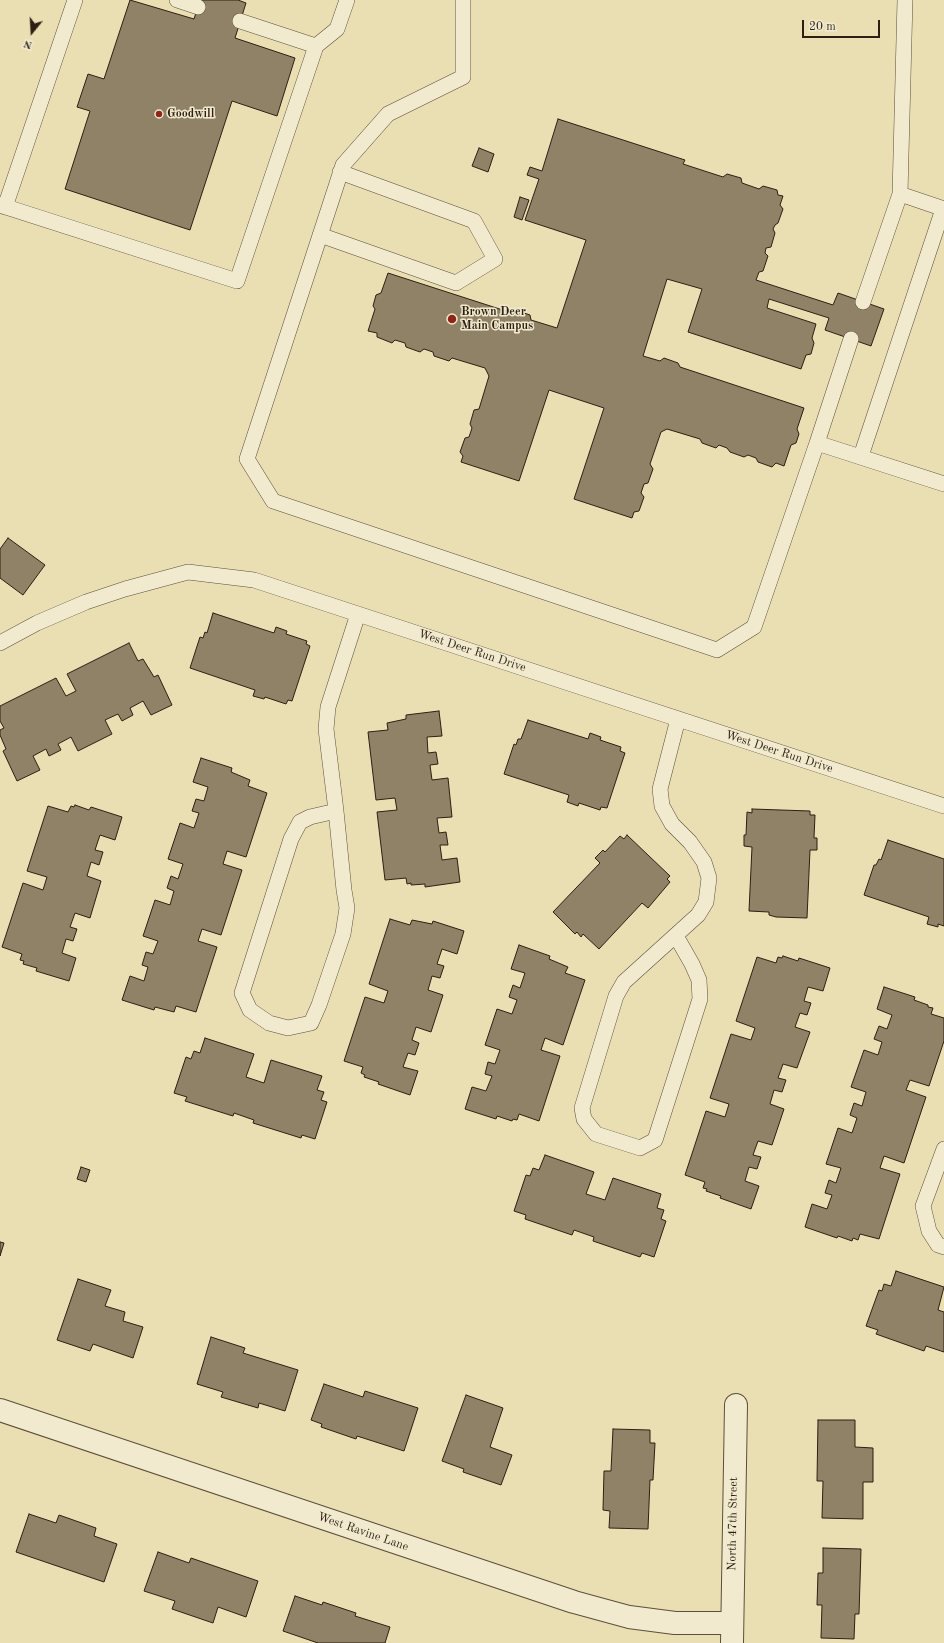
<!DOCTYPE html>
<style>
body{margin:0}
#map{position:relative;width:944px;height:1643px;overflow:hidden;background:#eadeb3;font-family:"Old Standard TT",serif}
canvas{display:block}
.north{position:absolute;left:12px;top:12px;width:40px;height:40px;-webkit-text-stroke:3px #f1eace;paint-order:stroke;rotate:198deg;font-size:11px;font-weight:700;line-height:16px;text-align:center;color:#2d1f13}
.north::after{content:'';display:block;margin:auto;width:14px;height:18px;background:#2d1f13;clip-path:polygon(50% 0,100% 100%,50% 72%,0 100%)}
.scale{position:absolute;left:802px;top:20px;width:78px;height:18px;box-sizing:border-box;border:2px solid #2d1f13;border-top:0;padding-left:5px;font-size:12px;line-height:14px;white-space:nowrap;color:#2d1f13;-webkit-text-stroke:3px #f1eace;paint-order:stroke}
</style>
<div id="map">
<canvas width="944" height="1643"></canvas>
<div class="north">N</div>
<div class="scale">20 m</div>
</div>
<script>
const context = document.querySelector('canvas').getContext('2d');
context.lineJoin = 'round';
function fill(path, color) {
  context.fillStyle = color;
  context.fill(path, 'evenodd');
}
function poly(rows) {
  const path = new Path2D();
  for (const r of rows) {
    path.moveTo(r[0], r[1]);
    for (let i = 2; i < r.length; i += 2) path.lineTo(r[i], r[i + 1]);
  }
  return path;
}
function trace(path, color, width, dash) {
  context.strokeStyle = color;
  context.lineWidth = width;
  context.lineCap = dash ? 'butt' : 'round';
  context.setLineDash(dash || []);
  context.stroke(path);
}
function write(font, color, halo, rows, align = 'center') {
  context.font = font + ' "Old Standard TT",serif';
  context.lineWidth = 3;
  context.setLineDash([]);
  context.textBaseline = 'middle';
  context.strokeStyle = halo;
  context.fillStyle = color;
  for (const [text, x, y, turn = 0] of rows) {
    context.save();
    context.translate(x, y);
    context.rotate((+turn || 0) * Math.PI / 180);
    context.textAlign = isNaN(turn) ? turn : align;
    if (halo) context.strokeText(text, 0, 0);
    context.fillText(text, 0, 0);
    context.restore();
  }
}
const building = poly([
 [130,0,194,19,200,0,238,0,246,3,235,38,295,58,277,116,232,101,190,230,65,189,90,111,77,107,88,74,104,79,130,0],
 [558,119,685,160,683,164,723,177,727,174,741,178,742,183,759,189,763,186,777,190,778,195,783,196,780,205,783,209,778,223,775,225,773,229,775,233,771,247,766,248,765,253,768,256,763,271,759,272,756,280,833,305,838,293,884,309,871,346,825,330,829,318,769,299,767,308,816,324,812,338,814,343,811,354,806,355,801,369,688,332,702,289,667,279,643,356,660,361,664,358,678,363,680,367,804,408,797,429,799,434,796,443,791,445,784,466,776,463,772,467,758,462,756,458,748,455,744,457,730,452,727,448,719,445,716,448,702,443,700,439,667,429,661,432,650,464,653,469,648,483,644,484,641,493,644,497,639,511,634,512,632,518,574,499,604,408,549,390,519,481,461,462,463,456,460,452,465,438,469,437,472,428,470,424,474,410,479,409,489,376,485,368,452,358,449,361,434,356,433,352,424,349,420,352,406,347,405,343,395,340,392,343,377,337,377,333,368,331,375,309,373,306,376,295,381,293,388,273,512,313,515,310,530,315,531,320,557,328,586,240,525,220,539,179,527,175,530,167,542,171,558,119],
 [479,148,494,154,488,172,472,166,479,148],
 [520,197,529,200,522,220,514,217,520,197],
 [8,538,45,565,23,595,0,578,0,549,8,538],
 [213,613,274,633,276,627,287,631,286,634,307,641,306,644,310,646,292,701,288,700,286,704,265,697,264,699,253,696,255,690,190,668,200,637,203,638,205,632,207,633,213,613],
 [129,643,138,661,143,659,154,677,158,675,172,705,151,715,143,701,130,708,133,715,122,721,118,714,105,720,112,734,78,751,71,737,58,744,61,750,49,756,46,749,33,756,40,770,17,781,3,751,6,749,0,735,0,730,4,728,0,721,0,706,56,678,66,696,76,691,67,674,129,643],
 [439,711,442,736,427,737,428,753,436,752,438,764,430,765,432,780,448,778,452,817,437,818,439,833,446,832,448,845,440,845,442,860,457,858,460,882,425,887,425,884,411,885,411,883,407,884,406,878,385,880,377,812,397,810,395,798,376,800,368,732,388,730,387,723,406,719,406,715,439,711],
 [528,720,588,739,590,733,601,737,600,740,621,747,620,751,625,753,607,808,601,807,600,810,579,803,578,806,567,802,569,795,504,774,514,744,516,745,518,739,521,739,528,720],
 [201,758,232,768,231,772,250,780,248,786,267,793,246,857,227,851,223,864,242,870,221,935,202,929,198,941,217,947,196,1012,176,1006,174,1012,155,1007,154,1010,122,1000,130,976,144,981,148,967,142,965,146,952,153,954,158,941,143,936,155,900,170,905,174,891,167,888,171,876,178,879,183,864,168,859,180,823,194,828,199,813,192,811,196,799,204,801,208,787,193,782,201,758],
 [75,805,89,810,91,807,122,817,115,840,100,835,95,850,103,852,99,865,91,862,87,876,101,881,90,918,75,913,70,927,77,929,73,941,66,939,62,953,76,958,69,981,36,971,37,968,23,964,24,961,20,960,22,954,2,947,23,883,43,890,47,877,27,871,48,806,68,812,71,806,74,807,75,805],
 [752,809,810,811,810,815,815,815,814,838,817,838,817,850,810,850,807,918,776,917,769,915,769,912,749,911,752,847,744,846,744,835,746,835,747,812,752,813,752,809],
 [627,835,670,876,667,879,670,882,648,908,642,903,599,949,583,934,581,937,577,932,575,934,553,912,600,863,595,858,603,850,605,852,620,836,624,839,627,835],
 [888,840,944,859,944,926,938,924,938,927,927,924,929,917,864,895,874,865,876,865,879,859,881,860,888,840],
 [390,919,410,925,412,920,432,924,433,921,464,931,457,954,442,949,437,964,444,966,440,978,432,976,428,990,443,995,431,1032,416,1027,412,1040,419,1043,415,1055,408,1053,403,1067,418,1071,410,1095,378,1084,379,1082,364,1077,365,1075,361,1073,363,1067,344,1061,365,997,384,1003,388,991,369,984,390,919],
 [519,945,550,956,549,959,568,967,565,973,585,980,563,1045,545,1038,541,1050,560,1056,539,1121,519,1114,517,1120,513,1119,512,1121,497,1116,496,1119,465,1109,472,1087,486,1091,492,1076,485,1074,488,1062,495,1064,500,1050,485,1045,497,1009,512,1014,517,1000,509,997,513,985,520,988,525,973,511,969,519,945],
 [783,956,798,961,799,958,830,968,823,991,808,987,804,1001,811,1003,807,1015,800,1013,795,1027,810,1032,797,1068,783,1064,778,1078,786,1080,782,1092,774,1090,770,1104,784,1109,772,1145,758,1141,753,1155,761,1157,757,1169,749,1167,745,1181,759,1186,751,1209,720,1198,721,1196,706,1191,707,1189,703,1188,705,1182,685,1175,706,1111,725,1117,729,1104,710,1098,731,1034,751,1040,755,1028,736,1021,757,957,776,963,778,957,782,958,783,956],
 [884,987,915,997,914,1000,928,1005,928,1007,933,1008,931,1014,944,1018,944,1041,929,1086,910,1080,906,1090,926,1097,904,1163,884,1156,880,1168,900,1174,879,1239,860,1234,858,1240,853,1238,852,1241,838,1236,837,1238,805,1227,812,1204,827,1209,832,1195,825,1193,829,1180,836,1183,841,1168,826,1164,838,1128,852,1133,857,1118,850,1115,854,1103,862,1106,866,1092,851,1087,864,1050,878,1055,882,1042,874,1039,879,1026,887,1029,892,1015,877,1009,884,987],
 [205,1038,254,1054,246,1077,264,1083,271,1060,322,1076,317,1090,324,1092,321,1100,327,1102,315,1139,302,1135,301,1138,253,1123,254,1120,234,1113,233,1116,185,1101,187,1097,174,1093,186,1057,191,1059,194,1051,200,1053,205,1038],
 [545,1155,594,1172,586,1194,605,1200,613,1178,661,1194,657,1208,664,1210,661,1219,666,1221,654,1257,642,1253,640,1257,593,1241,594,1237,574,1230,572,1235,525,1219,526,1215,514,1211,526,1175,530,1176,533,1168,539,1170,545,1155],
 [81,1167,90,1170,86,1182,77,1179,81,1167],
 [0,1242,4,1243,0,1256,0,1242],
 [896,1271,944,1287,938,1310,944,1312,944,1352,926,1346,924,1351,876,1334,878,1330,866,1326,879,1290,882,1291,884,1284,891,1286,896,1271],
 [78,1279,111,1290,105,1306,125,1312,123,1321,143,1327,133,1358,93,1344,90,1351,57,1340,78,1279],
 [211,1337,245,1348,243,1353,298,1370,285,1411,259,1403,258,1408,221,1397,223,1392,197,1384,211,1337],
 [324,1384,363,1397,365,1391,418,1408,404,1451,357,1436,356,1439,321,1427,322,1424,311,1420,324,1384],
 [466,1395,503,1408,490,1447,512,1455,501,1485,463,1472,464,1469,442,1461,466,1395],
 [818,1420,855,1420,855,1447,873,1448,873,1482,863,1482,863,1519,822,1518,823,1481,817,1481,818,1420],
 [613,1429,650,1430,650,1443,655,1443,653,1480,650,1480,648,1529,609,1528,610,1511,603,1510,604,1471,611,1471,613,1429],
 [29,1514,56,1523,59,1515,96,1528,94,1536,117,1544,104,1582,16,1552,29,1514],
 [823,1548,861,1549,859,1614,855,1614,854,1639,821,1638,822,1605,817,1605,818,1573,823,1573,823,1548],
 [158,1552,189,1563,191,1558,258,1581,246,1617,218,1607,213,1623,172,1609,175,1601,144,1591,158,1552],
 [295,1596,322,1605,323,1602,356,1613,355,1616,390,1627,385,1643,318,1643,283,1631,295,1596]
]);
const service = poly([
 [177,0,198,7],
 [463,0,463,77,388,114,343,165,247,459,273,501,717,650,754,627,817,443,944,484],
 [905,0,900,194,944,209],
 [240,21,316,46],
 [0,205,237,281,316,46,337,29,347,0],
 [5,207,75,0],
 [320,235,456,283,495,259,474,221,340,172],
 [863,302,900,194],
 [817,443,851,339],
 [861,456,943,209],
 [0,643,37,623,86,602,125,589,188,572,254,580,944,806],
 [336,811,310,817,300,822,291,839,242,993,250,1010,269,1023,288,1028,311,1023,319,1005,343,934,347,908,344,890,336,811,334,794,326,729,328,707,358,614],
 [676,936,692,964,699,980,700,999,655,1140,640,1148,596,1134,584,1119,582,1108,616,996,624,982,698,915,706,902,709,878,704,862,690,842,672,824,662,806,660,789,678,719],
 [944,1149,923,1206,929,1231,938,1245,944,1247]
]);
const minor = poly([
 [0,1410,574,1602,629,1617,675,1623,731,1623],
 [732,1643,736,1405]
]);
const markers = [
 [159,114,4,"#8f2418"],
 [452,319,5,"#8f2418"]
];
const poiNames = [
 ["Goodwill",167,114],
 ["Brown Deer",461,312],
 ["Main Campus",461,326]
];
const streetNames = [
 ["West Deer Run Drive",472,651,18],
 ["West Deer Run Drive",779,752,18],
 ["North 47th Street",733,1524,-89],
 ["West Ravine Lane",363,1532,19]
];
fill(building, '#8f8266');
trace(building, '#2d1f13', 1);
trace(service, '#5c4f3b', 16);
trace(minor, '#5c4f3b', 24);
trace(service, '#f1eace', 15);
trace(minor, '#f1eace', 22);
for (const [x, y, r, color] of markers) {
  const dot = new Path2D();
  dot.arc(x, y, r, 0, 2 * Math.PI);
  context.fillStyle = color;
  context.fill(dot);
  trace(dot, '#f1eace', 1.5);
}
write('bold 12px', '#2d1f13', '#f1eace', poiNames, 'left');
write('12px', '#2d1f13', '#f1eace', streetNames);
</script>
